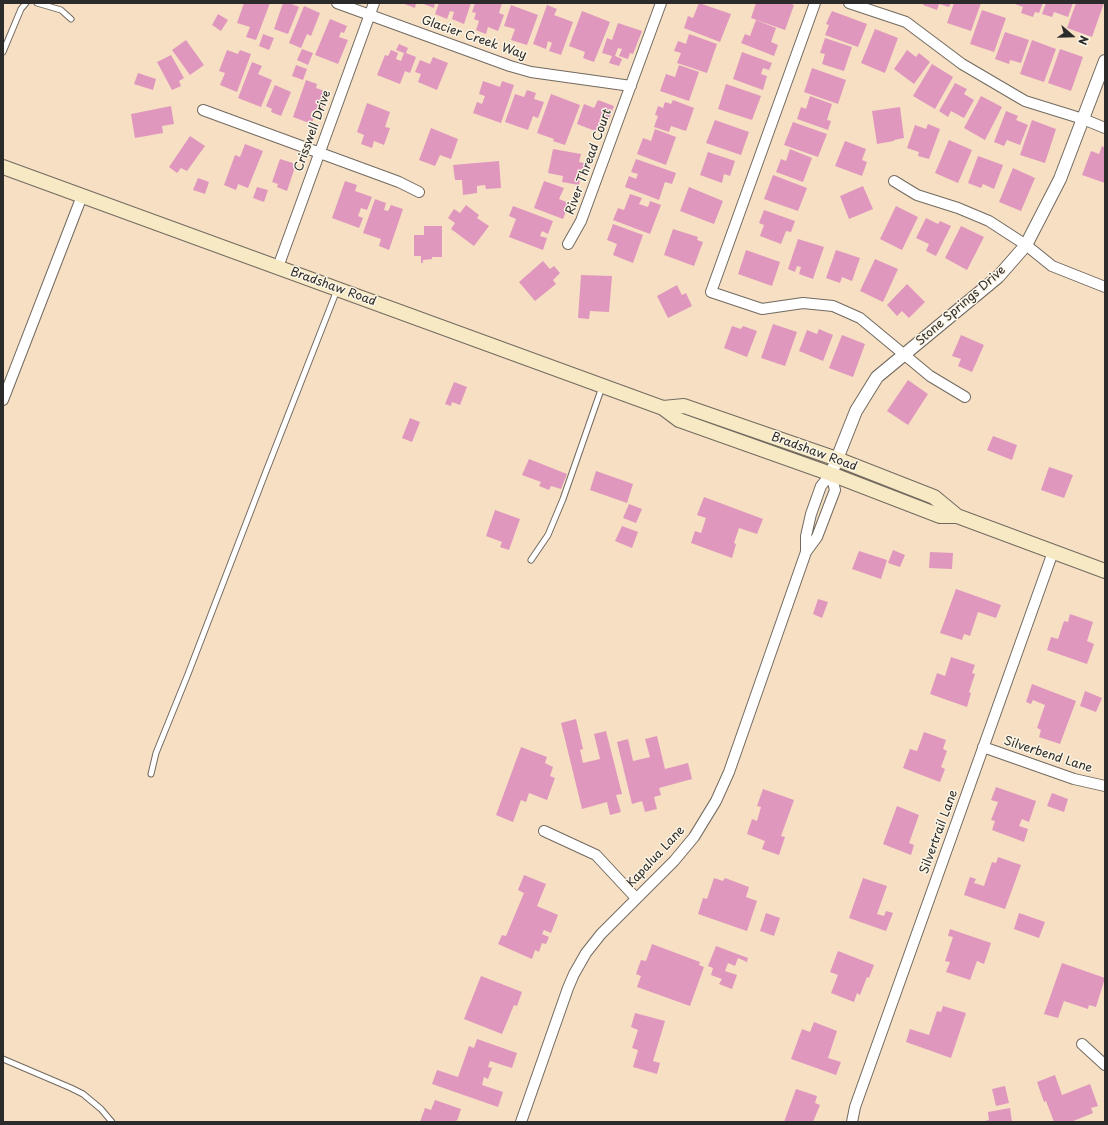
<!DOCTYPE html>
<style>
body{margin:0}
#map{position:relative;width:1108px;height:1125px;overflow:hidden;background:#f6dfc3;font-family:"Playpen Sans",sans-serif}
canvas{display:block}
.frame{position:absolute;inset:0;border:4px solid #2b2b2b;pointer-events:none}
.north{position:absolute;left:1052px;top:16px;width:40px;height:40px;-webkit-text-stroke:3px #fcf5e5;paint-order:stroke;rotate:110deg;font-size:11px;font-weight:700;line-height:16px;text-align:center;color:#2b2b2b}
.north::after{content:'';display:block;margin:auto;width:14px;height:18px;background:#2b2b2b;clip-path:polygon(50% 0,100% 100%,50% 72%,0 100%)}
</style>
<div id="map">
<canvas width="1108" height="1125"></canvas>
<div class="frame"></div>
<div class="north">N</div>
</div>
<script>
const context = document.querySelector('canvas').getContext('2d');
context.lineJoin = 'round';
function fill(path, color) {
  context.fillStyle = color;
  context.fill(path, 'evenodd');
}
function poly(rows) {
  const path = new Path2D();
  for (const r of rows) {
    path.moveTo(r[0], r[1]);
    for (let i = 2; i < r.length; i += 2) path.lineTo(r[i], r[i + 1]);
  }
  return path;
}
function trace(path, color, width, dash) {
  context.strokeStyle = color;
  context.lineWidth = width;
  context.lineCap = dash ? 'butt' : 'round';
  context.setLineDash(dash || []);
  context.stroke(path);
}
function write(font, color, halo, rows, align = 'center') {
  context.font = font + ' "Playpen Sans",sans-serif';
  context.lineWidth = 3;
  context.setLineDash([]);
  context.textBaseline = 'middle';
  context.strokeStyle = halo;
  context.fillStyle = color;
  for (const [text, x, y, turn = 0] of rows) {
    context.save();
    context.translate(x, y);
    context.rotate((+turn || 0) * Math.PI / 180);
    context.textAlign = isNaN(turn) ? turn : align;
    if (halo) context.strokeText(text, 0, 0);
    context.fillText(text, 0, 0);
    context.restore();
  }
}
const building = poly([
 [244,3,270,3,256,40,246,37,250,27,237,23],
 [283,3,289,3,299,7,288,34,274,29],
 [402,3,416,3,415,8],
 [421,3,435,3,434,8],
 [439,3,471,3,464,24,452,19,454,12,450,11,447,19,435,14],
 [475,3,502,3,499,13,504,15,498,31,488,27,486,34,476,30,479,21,474,19,476,13,472,12],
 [699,3,731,14,720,42,684,28,688,16,693,18],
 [756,3,788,3,794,5,785,30,751,18],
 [924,3,951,3,949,7,939,4,937,10,923,5],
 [954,3,981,3,971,31,947,23],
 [1016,3,1043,3,1039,13,1035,12,1033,17,1021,13,1023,7,1015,4],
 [1046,3,1073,3,1068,17,1054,12,1052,17,1042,14],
 [1076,3,1104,3,1092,37,1067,28],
 [511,5,538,15,527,45,511,40,515,29,504,26],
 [547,5,557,9,554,15,573,22,561,55,549,51,552,43,548,41,546,49,533,44],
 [304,6,320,13,311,36,307,34,301,48,289,43],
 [982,10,1006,18,994,52,970,44],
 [582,11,610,22,594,62,583,58,585,52,569,46],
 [832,11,867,24,858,47,825,35,829,25,826,24],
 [218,14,228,20,221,31,212,25],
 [330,19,347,26,344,33,341,32,339,37,348,40,338,64,315,55],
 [756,20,776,28,771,42,778,45,774,56,741,43,745,34,750,36],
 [618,23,642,31,633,54,630,53,628,59,619,56,622,49,618,48,615,56,622,59,619,66,609,63,612,56,602,53,607,38,612,40],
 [875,29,898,38,885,73,861,63],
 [1005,32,1029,40,1021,63,1010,60,1009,64,995,59],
 [263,34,274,38,269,50,259,46],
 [689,34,717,44,707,73,677,63,681,53,674,51,678,41,686,44],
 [825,38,852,47,844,71,822,64,825,54,820,53],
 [186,40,204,65,190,75,172,50],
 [1032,40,1056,49,1044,82,1020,74],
 [399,44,408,48,406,53,416,57,410,73,405,71,400,84,377,75,385,55,388,56,391,50,398,53,396,59,401,61,404,53,396,50],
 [302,49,313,53,308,65,297,60],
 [1060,49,1083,57,1071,91,1048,83],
 [227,50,238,54,240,50,251,54,237,92,220,85,225,73,219,71],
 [907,50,916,57,919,53,930,62,914,84,894,69],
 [742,52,772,63,769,70,763,68,761,74,767,76,763,90,733,79],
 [171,55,184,78,179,81,181,86,172,90,157,62],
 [433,57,448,63,437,90,418,82,421,74,415,72,420,60,430,64],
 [252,62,262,66,258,74,272,80,261,107,238,98],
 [932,64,953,77,935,109,913,96],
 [296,65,307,69,303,80,292,76],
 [679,65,699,72,689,101,660,91,666,74,675,77],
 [812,68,846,80,838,104,804,92],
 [138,73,156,79,153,90,134,84],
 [306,80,317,84,316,88,328,92,321,114,312,111,311,115,314,116,312,124,293,117],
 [483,81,500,87,502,81,514,85,501,123,473,113,477,102,482,104,485,96,479,94],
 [955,83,967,89,964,94,974,100,964,118,951,111,948,117,939,111],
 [726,84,761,96,752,120,718,109],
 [275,85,291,92,281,116,271,112,272,109,266,106],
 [527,90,536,93,534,99,544,102,538,118,533,116,528,130,505,122,515,94,524,97],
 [551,94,580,105,565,145,553,141,554,139,537,133],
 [810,96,832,104,827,120,831,121,828,130,797,119,801,107,806,109],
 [981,96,1002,107,985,140,964,128],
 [598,100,614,106,603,134,577,124,584,104,594,108],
 [673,100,694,108,686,131,671,126,669,132,654,127,658,116,655,115,658,106,663,108,665,102,671,104],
 [367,103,390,112,385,127,390,128,384,145,374,141,372,148,361,144,364,135,357,132],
 [171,106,174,124,162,126,163,133,135,138,131,114],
 [900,107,904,138,894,140,894,141,877,144,872,111],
 [1006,111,1018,116,1016,120,1028,125,1020,145,1007,140,1004,146,994,142],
 [715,120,749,132,741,155,706,143],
 [1032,120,1056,129,1045,163,1020,155],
 [793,122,827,134,818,157,784,145],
 [928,124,940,129,929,159,918,156,919,152,907,148,915,125,926,129],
 [431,128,458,139,451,159,440,155,435,166,419,160],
 [655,129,676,137,666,165,637,154,643,138,651,141],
 [190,136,205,146,187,171,181,168,177,173,169,167],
 [949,140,972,150,958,183,935,173],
 [845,141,866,149,862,160,867,162,862,176,835,166],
 [245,144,263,151,248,188,238,184,236,190,224,185,235,155,240,157],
 [1102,146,1105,148,1105,183,1082,175,1091,151,1099,154],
 [553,149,581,154,579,162,589,164,587,176,581,174,579,185,562,182,563,176,548,173],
 [790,149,812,158,803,182,776,172,781,159,786,161],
 [708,152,735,161,730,176,724,174,722,183,700,175],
 [978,156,1003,165,994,189,983,184,981,188,968,183],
 [280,159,296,164,287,191,277,187,278,184,272,182],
 [636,159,676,173,672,184,665,182,659,200,625,187,629,176,636,179,638,174,631,172],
 [499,161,501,188,486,189,485,185,477,186,477,193,463,195,462,180,455,180,453,165],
 [1013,168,1035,178,1021,211,999,202],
 [773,175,807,188,798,211,764,199],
 [198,178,209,182,205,194,193,190],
 [345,181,357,185,355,191,372,197,367,210,361,208,358,216,363,218,359,228,332,218],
 [544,181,564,188,559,199,569,203,563,219,534,208],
 [863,186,873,209,849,219,840,196],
 [257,187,268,190,264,202,253,198],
 [689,187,723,201,714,224,680,211],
 [630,194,642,198,639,204,648,207,650,201,661,205,650,234,613,220,618,208,624,210],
 [375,199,386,203,384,210,388,211,391,205,403,209,389,250,379,246,381,239,363,233],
 [466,205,479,215,477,218,489,226,474,246,451,229,455,223,448,218,454,209,460,213],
 [513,206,553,221,548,234,542,231,540,236,547,238,543,250,509,237,516,219,509,216],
 [896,206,918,217,902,250,880,239],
 [764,210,795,221,791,232,786,231,781,244,760,236,764,225,759,223],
 [926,218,938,224,940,221,951,226,936,256,926,251,929,244,916,238],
 [613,224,643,235,633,263,613,255,617,244,607,240],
 [424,226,442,226,442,257,432,257,432,259,423,260,423,263,421,263,421,256,414,256,414,235,424,235],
 [961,226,984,237,967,270,945,258],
 [673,229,698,237,697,240,703,242,694,266,664,255],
 [798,239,824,247,813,279,799,274,801,267,797,266,795,272,788,269],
 [746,250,780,262,772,286,738,274],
 [836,250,860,258,852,281,842,277,840,283,826,278],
 [875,259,898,269,883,302,860,291],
 [543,261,550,269,554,266,560,273,553,280,556,284,535,301,519,282],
 [581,275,612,276,609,312,590,311,589,319,578,318],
 [907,284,925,302,909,318,902,311,897,316,887,305],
 [677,285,682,295,686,293,692,306,668,318,657,296],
 [773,324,797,332,785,366,761,358],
 [732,326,741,329,743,326,757,331,747,357,724,348],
 [819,329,833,335,823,361,799,351,807,330,817,334],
 [842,335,865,344,853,377,829,368],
 [961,335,984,345,972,372,958,366,961,359,952,356],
 [908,380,928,394,908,425,887,411],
 [454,382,467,387,460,405,452,402,451,406,445,404],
 [410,418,420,422,412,442,402,438],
 [993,436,1017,445,1012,460,987,450],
 [529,459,567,474,561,489,551,486,549,490,539,486,541,482,522,475],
 [1049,467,1073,475,1064,498,1041,490],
 [596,471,633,484,627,503,590,490],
 [704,497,763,519,757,534,739,528,734,543,736,544,732,558,691,543,695,531,701,533,706,518,697,515],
 [629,504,642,509,636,523,623,518],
 [495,510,520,519,509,550,500,547,502,542,486,536],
 [622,526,638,532,632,548,615,541],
 [893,550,905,555,900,567,888,563],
 [859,551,887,560,881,579,852,569],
 [930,552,953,553,952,569,929,568],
 [956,589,1001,605,996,618,978,612,970,636,964,634,962,640,940,633],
 [818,599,828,602,822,618,813,614],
 [1070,614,1093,622,1087,641,1094,644,1087,664,1047,650,1051,637,1058,639,1064,621,1068,622],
 [951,657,975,665,972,673,975,674,969,692,971,693,967,707,930,694,937,673,945,676],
 [1032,684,1076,701,1060,744,1039,737,1041,730,1037,728,1045,705,1033,700,1031,704,1026,702],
 [1085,691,1102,698,1096,712,1080,706],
 [576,719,583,749,580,750,583,763,600,759,594,734,606,731,622,794,616,795,621,812,610,815,607,802,582,809,561,723],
 [924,732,946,740,943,749,947,751,941,767,945,769,940,782,903,768,910,749,917,751],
 [657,736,665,769,688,763,692,779,659,788,661,795,654,797,657,809,645,812,642,801,632,804,617,742,628,739,633,761,650,757,645,739],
 [521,747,547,757,545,763,553,767,550,776,555,778,547,800,529,793,526,802,521,800,513,822,496,815],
 [996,787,1036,801,1029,822,1022,819,1019,826,1028,829,1024,842,992,830,995,821,991,820,998,802,991,800],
 [763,789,794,800,781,836,785,837,779,855,762,849,765,841,747,834,752,819,757,821,761,807,757,806],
 [1052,793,1068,799,1064,812,1047,806],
 [897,806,919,815,909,843,914,845,911,855,883,844],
 [998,857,1021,865,1005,909,964,895,970,877,976,879,974,883,984,886,992,862,996,863],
 [524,875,546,884,537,906,558,915,551,933,544,930,542,934,549,937,546,944,542,943,539,952,535,950,532,959,498,944,502,935,506,936,524,893,518,890],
 [714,878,723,881,725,878,749,887,746,897,757,901,747,931,698,914,703,898,707,899],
 [863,878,887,886,877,914,884,916,886,911,893,913,886,931,849,918],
 [766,913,780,918,774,936,760,931],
 [1019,913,1045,922,1039,938,1014,929],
 [950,929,991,943,984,964,977,961,970,980,946,972,950,962,945,961,953,937,948,936],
 [652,944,700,962,699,965,704,967,690,1006,637,987,641,976,636,974,641,960,646,961],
 [716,946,748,958,747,962,738,958,735,966,728,963,725,971,737,975,732,989,719,984,722,979,711,975,713,968,708,966],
 [838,951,874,965,869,978,867,977,860,995,857,993,854,1002,831,993,838,975,830,972],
 [1062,963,1105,978,1096,1007,1089,1005,1088,1009,1064,1001,1058,1018,1044,1014],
 [481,976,522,992,517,1006,514,1005,502,1034,464,1019],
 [943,1006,966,1013,951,1058,906,1042,910,1029,929,1035,937,1011,941,1012],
 [635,1013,665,1021,653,1061,660,1063,657,1074,633,1067,638,1050,632,1048,638,1030,631,1027],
 [814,1022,837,1031,828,1058,841,1062,836,1075,791,1059,802,1029,810,1032],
 [477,1039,517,1053,512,1068,490,1061,488,1067,492,1068,488,1079,484,1077,482,1085,503,1092,498,1107,432,1084,437,1070,458,1077,469,1046,474,1048],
 [1055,1075,1062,1095,1090,1084,1098,1106,1091,1108,1093,1113,1071,1122,1054,1122,1046,1101,1044,1102,1037,1082],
 [1005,1086,1009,1103,996,1106,992,1089],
 [796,1089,817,1096,815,1103,820,1105,813,1122,784,1122],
 [435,1100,461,1109,457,1121,456,1120,455,1122,420,1122,425,1108,431,1110],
 [1010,1108,1012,1122,985,1122,985,1121,989,1120,988,1112]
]);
const service = poly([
 [37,3,61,10,71,19],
 [3,52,21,9,26,3],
 [531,560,548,535,563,499,602,387],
 [151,774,156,753,188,674,265,474,337,290],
 [3,1059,71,1088,83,1094,101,1109,112,1122]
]);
const minor = poly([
 [337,3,510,66,531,72,631,86],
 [815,3,711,292,762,309,803,303,833,306,860,318,930,376,965,397],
 [849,3,906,22,962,64,1025,101,1083,119,1105,128],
 [203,110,399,182,419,192],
 [894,181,917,195,958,208,989,221,1026,245,1052,266,1105,287],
 [568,244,581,221,661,3],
 [278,267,374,3],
 [3,400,82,196],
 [806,552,817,537,835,490,831,474],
 [983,747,1074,779,1105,786],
 [544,831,596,855,636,898],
 [1082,1044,1105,1065],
 [521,1122,568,988,574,974,586,953,601,934,674,861,694,837,716,801,729,772,806,552,806,536,811,514,821,486,831,474],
 [852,1122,855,1107,1053,552]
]);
const tertiary = poly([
 [831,474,856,411,877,377,998,277,1026,245,1060,179,1105,61]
]);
const secondary = poly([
 [3,167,663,408,679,420,831,474,940,516,957,516,1105,571],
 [663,408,684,406,837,459,934,497,957,516]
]);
const streetNames = [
 ["Glacier Creek Way",474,38,19],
 ["Crisswell Drive",313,131,-70],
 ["River Thread Court",589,162,-70],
 ["Bradshaw Road",333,287,20],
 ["Stone Springs Drive",961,306,-41],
 ["Bradshaw Road",814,452,20],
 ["Silverbend Lane",1048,755,18],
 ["Silvertrail Lane",939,832,-70],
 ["Kapalua Lane",656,857,-47]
];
fill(building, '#e097be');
trace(service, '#726a60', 7);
trace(minor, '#726a60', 12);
trace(tertiary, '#726a60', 14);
trace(secondary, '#726a60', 16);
trace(service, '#fff', 5);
trace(minor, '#fff', 10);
trace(tertiary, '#fff', 12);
trace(secondary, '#f6e9c3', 14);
write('12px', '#2b2b2b', '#fcf5e5', streetNames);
</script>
